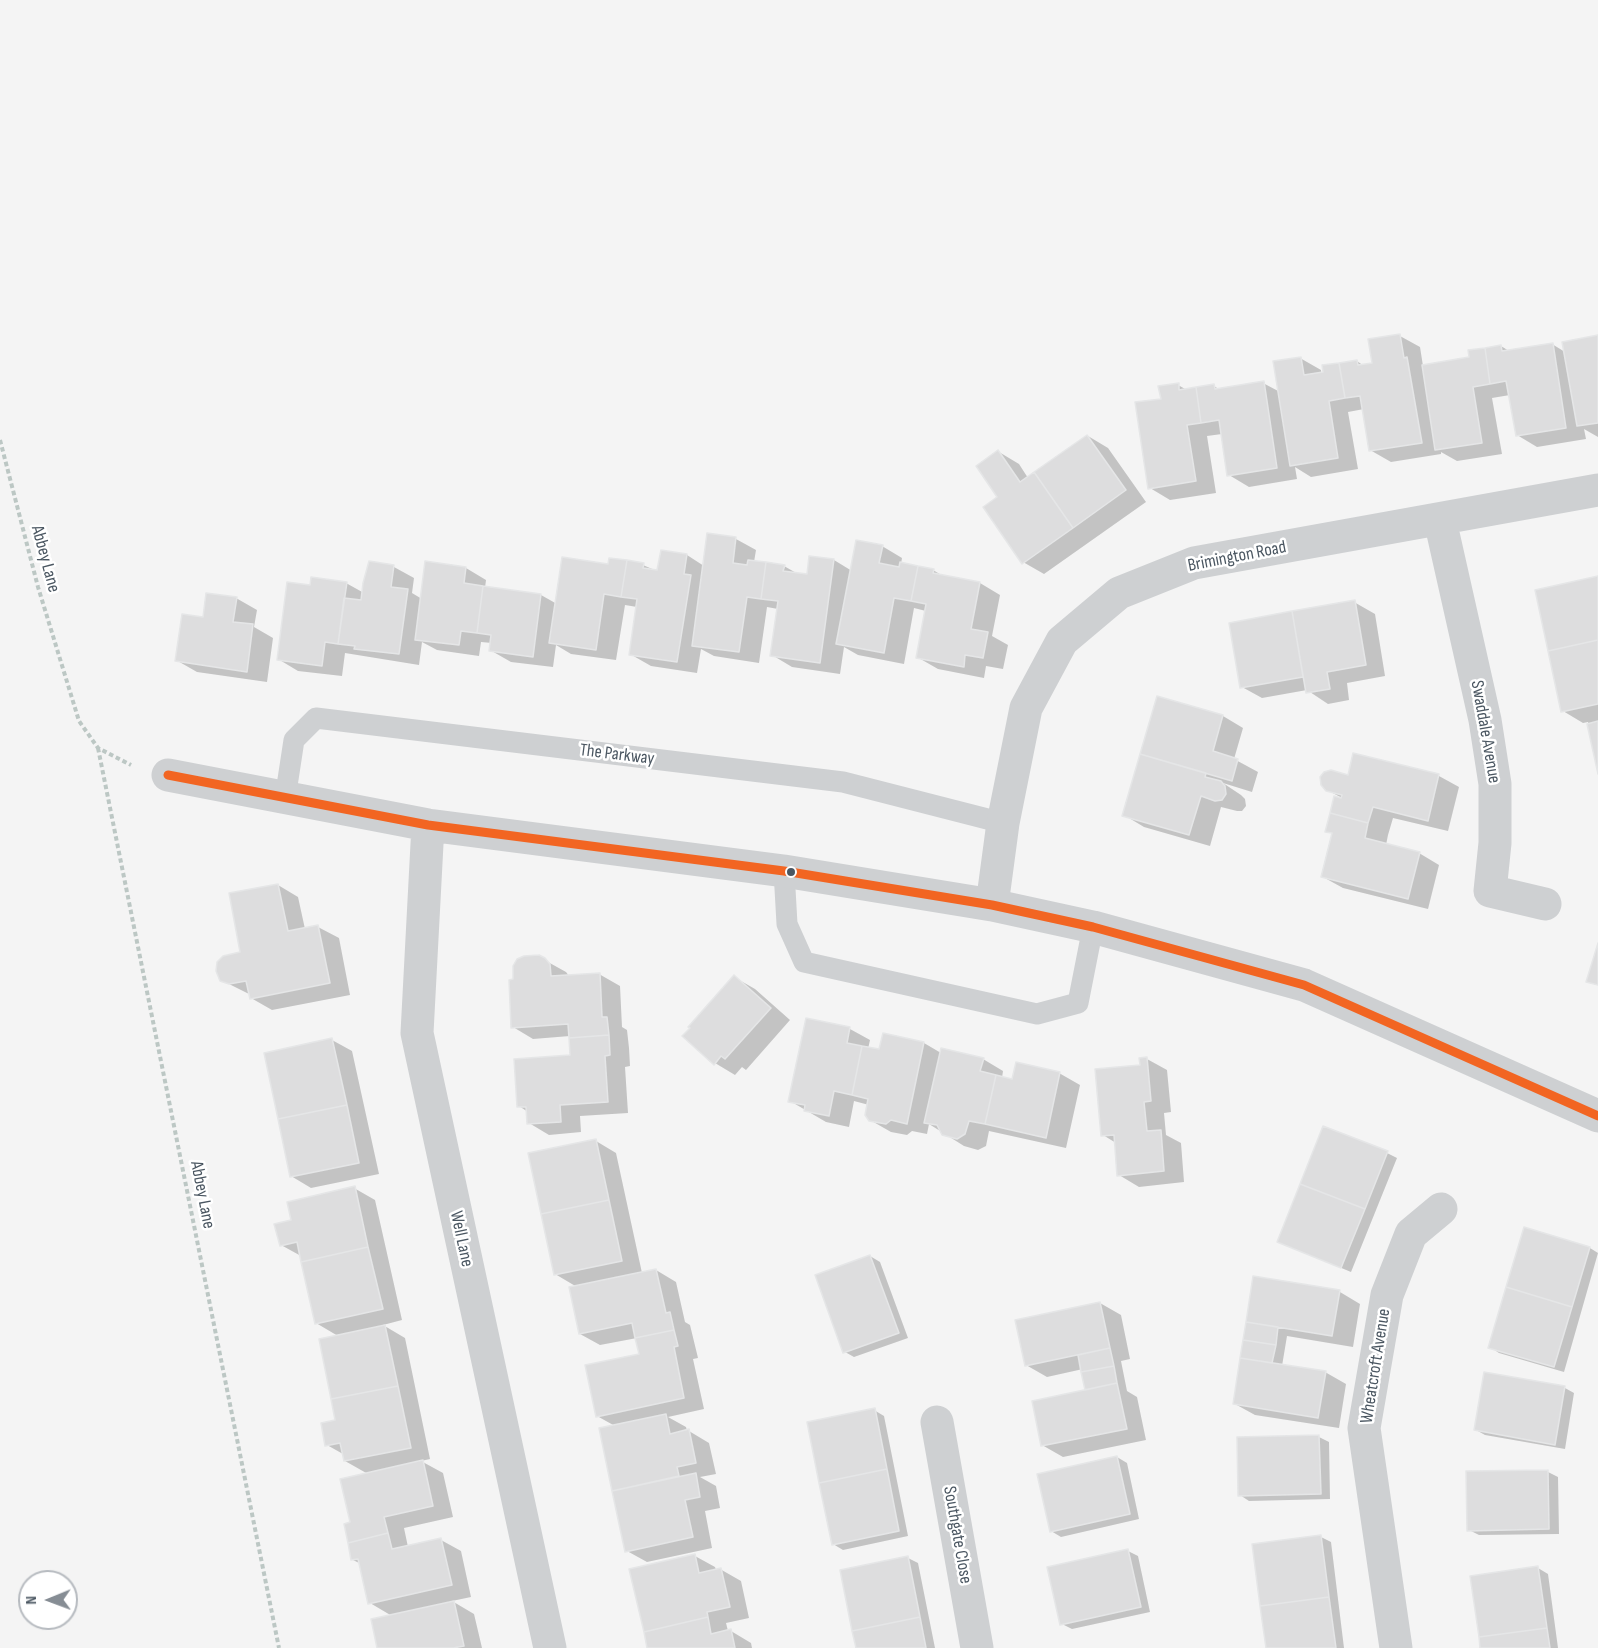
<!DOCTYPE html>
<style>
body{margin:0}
#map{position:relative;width:1598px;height:1648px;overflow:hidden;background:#f4f4f4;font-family:"Sofia Sans Condensed",sans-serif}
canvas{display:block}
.north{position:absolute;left:18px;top:1570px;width:60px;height:60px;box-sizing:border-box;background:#fff;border:2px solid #b7bbc0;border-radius:50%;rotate:269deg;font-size:16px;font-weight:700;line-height:24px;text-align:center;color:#4a5661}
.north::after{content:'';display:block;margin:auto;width:21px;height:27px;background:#868d94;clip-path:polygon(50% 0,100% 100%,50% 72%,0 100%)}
</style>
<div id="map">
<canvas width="1598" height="1648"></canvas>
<div class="north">N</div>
</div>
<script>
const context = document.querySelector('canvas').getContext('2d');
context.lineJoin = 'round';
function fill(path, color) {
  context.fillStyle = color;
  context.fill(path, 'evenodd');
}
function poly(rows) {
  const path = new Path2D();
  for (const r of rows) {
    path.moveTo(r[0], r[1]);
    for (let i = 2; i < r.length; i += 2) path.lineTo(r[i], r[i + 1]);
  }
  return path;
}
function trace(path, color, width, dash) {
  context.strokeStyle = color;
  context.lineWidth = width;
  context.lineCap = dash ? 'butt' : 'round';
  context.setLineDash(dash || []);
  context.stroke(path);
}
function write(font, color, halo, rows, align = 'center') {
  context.font = font + ' "Sofia Sans Condensed",sans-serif';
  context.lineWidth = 5;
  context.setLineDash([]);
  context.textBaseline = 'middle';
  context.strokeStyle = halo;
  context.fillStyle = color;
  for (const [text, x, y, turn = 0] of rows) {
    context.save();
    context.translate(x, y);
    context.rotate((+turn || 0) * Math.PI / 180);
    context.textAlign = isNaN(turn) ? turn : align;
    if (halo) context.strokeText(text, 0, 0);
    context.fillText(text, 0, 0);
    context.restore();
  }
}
const shadow = poly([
 [1400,336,1420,347,1423,366,1470,359,1501,346,1509,351,1552,344,1565,352,1598,337,1598,437,1584,429,1586,439,1537,447,1517,435,1510,395,1492,398,1502,454,1457,461,1441,452,1441,454,1391,462,1370,450,1364,409,1348,412,1358,469,1311,477,1295,467,1297,479,1249,487,1229,475,1222,434,1207,436,1216,493,1170,500,1150,488,1162,400,1178,385,1187,390,1214,386,1220,390,1263,383,1280,392,1300,358,1321,370,1321,374,1357,361,1364,366,1373,364],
 [1088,436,1108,448,1146,502,1044,574,1023,562,999,497,999,452,1019,464,1028,478],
 [709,535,736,539,756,550,754,562,784,566,798,574,808,576,810,557,834,560,852,571,882,546,902,558,901,564,933,570,943,576,980,583,1000,595,992,636,1008,645,1003,669,986,666,984,678,938,669,917,657,926,611,914,608,904,664,858,655,844,647,840,674,792,667,772,655,778,609,767,607,759,663,714,656,701,649,697,673,651,666,630,654,637,607,625,605,616,660,571,654,556,645,553,667,511,662,490,650,492,643,481,642,479,656,437,650,422,642,419,665,345,653,342,676,298,671,278,659,311,586,346,583,364,593,370,563,394,567,414,578,412,593,422,599,466,568,486,580,485,588,541,595,557,604,609,566,643,565,659,572,662,552,687,555,704,566],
 [1598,577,1598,768,1588,722,1583,723,1563,711],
 [236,598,257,610,254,627,273,638,267,682,197,672,176,660],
 [1354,602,1375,614,1385,676,1347,683,1349,700,1328,704,1307,690,1262,698,1242,687,1230,624],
 [1223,716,1243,728,1234,759,1258,772,1252,792,1223,783,1241,795,1245,799,1246,806,1242,811,1237,811,1221,807,1210,846,1144,827,1124,815],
 [1354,755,1439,776,1459,787,1448,831,1393,818,1388,835,1386,845,1419,853,1439,865,1428,909,1343,888,1323,877,1333,834,1327,831,1344,799,1327,790,1349,776],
 [278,885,298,897,305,929,318,927,339,938,350,995,272,1010,251,998,251,995,221,980,242,953],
 [539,957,566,972,569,976,599,974,620,986,622,1027,627,1030,629,1048,630,1066,625,1067,628,1113,580,1116,581,1132,549,1135,529,1123,528,1112,519,1106,571,1057,570,1036,533,1039,513,1027,515,981],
 [734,977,755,989,790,1020,746,1070,742,1067,735,1075,715,1063],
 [807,1019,850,1029,870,1040,868,1049,880,1051,884,1034,924,1043,941,1053,983,1059,1003,1071,1002,1078,1013,1080,1059,1073,1080,1085,1066,1148,989,1131,986,1146,978,1150,964,1146,929,1124,927,1134,912,1131,907,1135,891,1132,870,1120,869,1105,854,1101,849,1127,826,1122,790,1101],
 [332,1040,352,1051,379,1174,311,1188,291,1176],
 [1147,1059,1167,1070,1171,1112,1164,1113,1166,1135,1181,1143,1184,1182,1139,1187,1119,1175,1116,1143,1103,1135],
 [596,1141,616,1153,642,1273,656,1270,676,1282,685,1322,690,1325,698,1358,693,1359,704,1409,668,1417,686,1427,687,1431,689,1431,709,1443,716,1474,700,1477,716,1486,720,1508,705,1511,712,1548,647,1562,627,1551,601,1429,615,1426,597,1416,641,1355,637,1338,600,1345,580,1334,577,1287,555,1274],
 [1387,1153,1397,1158,1351,1272,1279,1242],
 [354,1188,375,1200,402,1320,383,1325,405,1338,430,1459,421,1461,443,1473,453,1517,404,1528,408,1547,441,1540,461,1551,471,1597,452,1601,474,1614,482,1648,379,1648,392,1616,370,1603,361,1564,353,1560,368,1474,345,1461,343,1454,327,1445,337,1421,338,1336,316,1323,301,1256,281,1245,293,1221],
 [1525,1229,1590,1248,1598,1253,1564,1372,1499,1353,1490,1347],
 [870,1256,880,1262,908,1338,854,1357,845,1352],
 [1255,1278,1340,1292,1360,1304,1353,1347,1287,1336,1282,1366,1325,1372,1346,1384,1339,1428,1255,1415,1235,1404],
 [1100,1303,1121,1315,1130,1359,1121,1361,1127,1391,1137,1397,1146,1440,1063,1457,1042,1445,1087,1391,1083,1369,1047,1377,1026,1365],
 [1485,1374,1565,1388,1574,1393,1565,1449,1485,1435,1476,1430],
 [874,1410,884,1416,908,1536,843,1550,833,1544],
 [1319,1437,1329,1442,1330,1499,1249,1501,1240,1495],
 [1117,1457,1127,1463,1139,1519,1061,1537,1051,1531],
 [1548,1472,1558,1477,1559,1534,1479,1535,1469,1530,1468,1473],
 [1321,1537,1331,1542,1344,1648,1268,1648],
 [1128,1551,1138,1556,1150,1612,1072,1629,1062,1624],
 [695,1556,715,1567,716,1570,720,1569,741,1581,749,1618,726,1623,728,1631,731,1631,751,1643,752,1648,648,1648],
 [908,1558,918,1563,935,1648,857,1648],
 [1538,1568,1548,1574,1558,1648,1481,1648]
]);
const building = poly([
 [1400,334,1404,358,1407,357,1422,443,1369,451,1360,396,1345,398,1339,363,1357,360,1358,365,1372,363,1368,339,1400,334],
 [1598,335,1598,423,1577,426,1562,342,1598,335],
 [1553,343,1566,428,1516,436,1506,381,1490,384,1485,348,1501,345,1502,351,1553,343],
 [1485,348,1490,384,1473,387,1482,443,1435,450,1422,365,1469,357,1468,350,1485,348],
 [1301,357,1304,375,1323,372,1322,365,1339,363,1345,398,1329,401,1338,458,1290,466,1273,361,1301,357],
 [1264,381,1277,468,1227,476,1219,420,1201,423,1196,387,1214,384,1215,389,1264,381],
 [1179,383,1179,390,1196,387,1201,423,1187,425,1196,481,1148,489,1135,402,1161,399,1158,386,1179,383],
 [1087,435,1126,490,1073,528,1034,472,1087,435],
 [998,450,1020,482,1034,472,1073,528,1022,564,983,507,997,497,976,466,998,450],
 [707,533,736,537,733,563,747,565,748,560,766,562,761,599,747,597,739,652,692,646,707,533],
 [856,540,883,545,879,563,899,567,900,562,918,566,911,601,894,598,884,653,836,644,856,540],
 [661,550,687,554,684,574,691,575,677,662,629,655,637,599,621,597,627,560,644,563,643,568,657,570,661,550],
 [809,556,834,559,820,663,770,656,778,601,761,599,766,562,785,565,783,571,807,574,809,556],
 [562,557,608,564,609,558,627,560,621,597,604,594,596,650,549,643,562,557],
 [369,561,394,565,391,587,408,589,399,654,354,649,355,646,338,644,344,598,361,600,363,583,369,561],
 [425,561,466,567,464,583,483,586,477,633,461,631,459,645,415,640,425,561],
 [918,566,934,569,933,573,980,582,971,629,988,632,983,658,965,655,964,667,916,658,926,604,911,601,918,566],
 [1598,576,1598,640,1548,651,1535,590,1598,576],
 [311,577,347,582,338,644,325,642,322,666,277,660,287,582,310,585,311,577],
 [483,586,541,594,533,657,489,651,491,635,477,633,483,586],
 [206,593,237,597,233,622,253,624,247,672,175,661,182,614,203,617,206,593],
 [1355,600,1366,665,1327,672,1330,689,1306,693,1292,611,1355,600],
 [1292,611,1303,677,1240,688,1229,623,1292,611],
 [1598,640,1598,704,1561,712,1548,651,1598,640],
 [1157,696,1223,715,1213,751,1238,759,1232,781,1140,754,1157,696],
 [1598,721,1598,774,1587,724,1598,721],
 [1353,753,1439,774,1428,821,1373,807,1368,823,1330,813,1334,796,1341,798,1342,795,1326,791,1321,785,1320,777,1324,772,1331,770,1348,775,1353,753],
 [1140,754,1206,773,1205,777,1221,781,1225,786,1226,794,1222,800,1215,801,1201,796,1189,835,1122,816,1140,754],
 [1330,813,1368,823,1365,838,1420,852,1408,899,1321,877,1332,833,1325,832,1330,813],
 [278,884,288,931,318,925,330,983,250,999,246,981,229,984,220,981,216,971,217,962,223,956,240,952,229,893,278,884],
 [1598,943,1598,985,1586,982,1598,943],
 [539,955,545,958,550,964,551,976,600,973,602,1017,607,1017,609,1035,569,1038,568,1024,511,1028,509,980,513,979,513,966,517,959,524,956,539,955],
 [734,975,771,1008,725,1059,721,1056,714,1065,682,1036,690,1028,688,1027,734,975],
 [806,1018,850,1027,847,1043,862,1046,852,1095,834,1091,829,1116,804,1111,805,1105,788,1102,806,1018],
 [883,1033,924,1042,907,1124,891,1120,886,1124,869,1121,865,1115,868,1099,852,1095,862,1046,879,1049,883,1033],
 [609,1035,610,1055,605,1056,608,1102,560,1105,561,1122,527,1124,526,1107,517,1107,514,1059,570,1055,569,1038,609,1035],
 [332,1038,347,1105,278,1119,264,1053,332,1038],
 [941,1048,984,1058,980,1071,996,1075,985,1124,969,1121,965,1134,957,1139,942,1135,937,1125,924,1123,941,1048],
 [1147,1057,1151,1101,1144,1102,1147,1131,1161,1130,1164,1171,1117,1176,1114,1135,1101,1136,1095,1069,1140,1065,1139,1058,1147,1057],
 [1016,1062,1060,1072,1046,1138,985,1124,996,1075,1012,1079,1016,1062],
 [347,1105,359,1163,290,1177,278,1119,347,1105],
 [1323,1126,1388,1151,1365,1209,1300,1184,1323,1126],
 [596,1139,609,1200,541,1214,528,1153,596,1139],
 [1300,1184,1365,1209,1341,1268,1277,1242,1300,1184],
 [355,1186,368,1247,301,1262,297,1242,280,1246,274,1224,291,1220,287,1202,355,1186],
 [609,1200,622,1261,554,1275,541,1214,609,1200],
 [1524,1227,1590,1247,1572,1307,1506,1287,1524,1227],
 [368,1247,383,1309,315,1324,301,1262,368,1247],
 [870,1255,899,1333,843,1353,815,1275,870,1255],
 [656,1269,666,1313,670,1312,674,1330,635,1338,632,1323,579,1334,569,1287,656,1269],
 [1253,1276,1340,1290,1332,1336,1246,1322,1253,1276],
 [1506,1287,1572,1307,1554,1367,1488,1348,1506,1287],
 [1100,1302,1110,1348,1025,1366,1015,1320,1100,1302],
 [1246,1322,1278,1327,1276,1345,1243,1340,1246,1322],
 [385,1325,398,1386,331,1399,319,1339,385,1325],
 [674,1330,678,1346,674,1347,684,1398,596,1417,585,1365,639,1354,635,1338,674,1330],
 [1243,1340,1276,1345,1272,1363,1240,1358,1243,1340],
 [1110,1348,1114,1366,1081,1372,1078,1355,1110,1348],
 [1240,1358,1326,1371,1318,1418,1233,1404,1240,1358],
 [1114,1366,1117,1383,1085,1390,1081,1372,1114,1366],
 [1484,1372,1565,1386,1555,1445,1474,1430,1484,1372],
 [1117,1383,1127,1429,1041,1446,1032,1401,1117,1383],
 [398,1386,411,1448,344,1461,340,1443,325,1446,321,1423,335,1420,331,1399,398,1386],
 [875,1408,887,1469,819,1483,807,1422,875,1408],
 [666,1414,670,1434,689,1429,696,1463,677,1467,679,1476,612,1491,599,1428,666,1414],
 [1319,1435,1321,1494,1238,1496,1237,1437,1319,1435],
 [1117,1456,1130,1514,1050,1532,1037,1474,1117,1456],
 [423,1460,433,1506,384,1517,388,1533,348,1543,344,1524,350,1522,340,1479,423,1460],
 [887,1469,899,1531,832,1545,819,1483,887,1469],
 [1548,1470,1549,1529,1467,1531,1466,1471,1548,1470],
 [696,1473,700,1497,685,1500,693,1537,625,1552,612,1491,696,1473],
 [388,1533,392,1549,441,1538,452,1585,368,1604,358,1559,351,1560,348,1543,388,1533],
 [1321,1535,1329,1597,1260,1606,1252,1544,1321,1535],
 [1128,1549,1141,1607,1060,1625,1047,1567,1128,1549],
 [695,1554,699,1573,721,1568,730,1607,707,1612,708,1617,644,1632,629,1569,695,1554],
 [908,1556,920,1617,852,1631,840,1570,908,1556],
 [1538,1566,1547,1628,1479,1637,1470,1576,1538,1566],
 [1329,1597,1336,1648,1266,1648,1260,1606,1329,1597],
 [454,1601,464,1646,453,1648,377,1648,371,1619,454,1601],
 [708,1617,711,1634,731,1629,735,1648,647,1648,644,1632,708,1617],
 [920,1617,926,1648,856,1648,852,1631,920,1617],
 [1547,1628,1550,1648,1480,1648,1479,1637,1547,1628]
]);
const path = poly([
 [0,440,38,587,79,721,98,748,131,765],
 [98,748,279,1648]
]);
const lane = poly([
 [285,799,294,740,316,718,843,782,1003,823],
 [784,871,787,924,804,962,1037,1014,1078,1003,1093,927]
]);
const street = poly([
 [1440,520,1485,720,1495,784,1495,843,1490,891,1545,904],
 [168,775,428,825,784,871,992,905,1093,927,1304,985,1598,1116],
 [428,825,417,1033,550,1648],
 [992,905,1003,823,1026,708,1062,641,1119,593,1194,563,1598,490],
 [937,1422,977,1648],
 [1396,1648,1364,1428,1387,1295,1411,1234,1441,1209]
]);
const bus1 = poly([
 [168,775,428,825,784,871,992,905,1093,927,1304,985,1598,1116]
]);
const markers = [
 [791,872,5,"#4a5661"]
];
const streetNames = [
 ["Brimington Road",1237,557,-11],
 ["Abbey Lane",45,559,75],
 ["Swaddale Avenue",1485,732,80],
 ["The Parkway",617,755,7],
 ["Abbey Lane",202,1195,79],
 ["Well Lane",461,1239,78],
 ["Wheatcroft Avenue",1376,1366,-81],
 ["Southgate Close",957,1535,80]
];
fill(shadow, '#0003');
fill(building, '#ddddde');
trace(building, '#e5e6e7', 1.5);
trace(path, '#bcc7c4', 4, [4.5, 3]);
trace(lane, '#ced0d2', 21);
trace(street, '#ced0d2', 33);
trace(bus1, '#f26522', 9);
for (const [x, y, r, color] of markers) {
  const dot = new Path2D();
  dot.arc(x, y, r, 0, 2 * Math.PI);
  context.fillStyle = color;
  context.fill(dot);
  trace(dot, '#fff', 2);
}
write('18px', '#4a5661', '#fff', streetNames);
</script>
